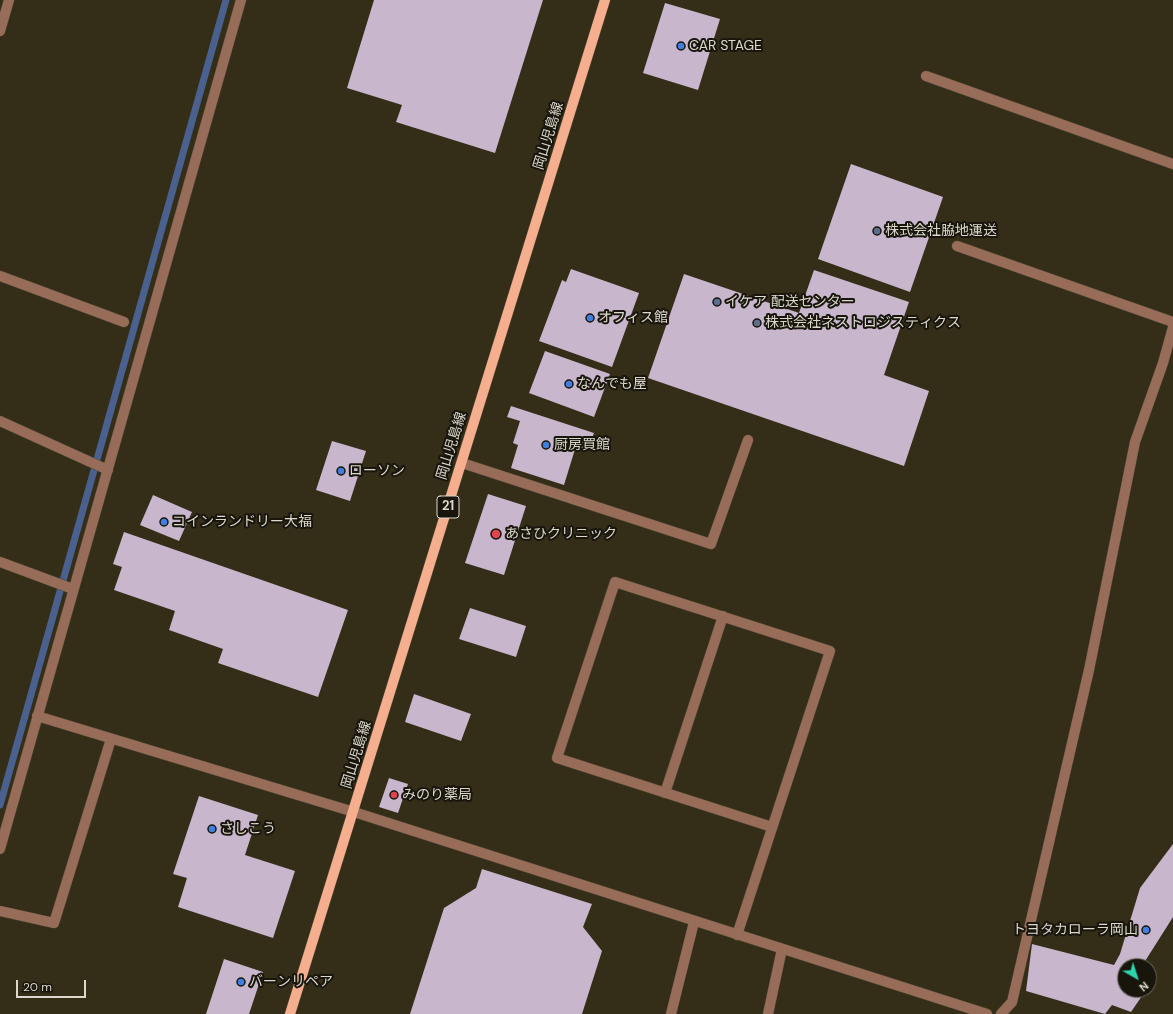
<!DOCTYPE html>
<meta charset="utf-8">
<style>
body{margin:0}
#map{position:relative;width:1173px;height:1014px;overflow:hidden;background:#342d18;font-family:"DM Sans",sans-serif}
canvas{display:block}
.north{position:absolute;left:1117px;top:958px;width:40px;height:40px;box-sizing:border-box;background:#18150c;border:1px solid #666359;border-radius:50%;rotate:141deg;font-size:11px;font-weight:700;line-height:16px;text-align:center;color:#dcd8cc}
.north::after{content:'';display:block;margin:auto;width:14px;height:18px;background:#2dd5ab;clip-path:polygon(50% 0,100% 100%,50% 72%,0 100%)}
.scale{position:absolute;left:16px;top:980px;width:70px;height:18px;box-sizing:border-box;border:2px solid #dcd8cc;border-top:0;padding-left:5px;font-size:12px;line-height:14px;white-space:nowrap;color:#dcd8cc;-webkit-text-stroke:3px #18150c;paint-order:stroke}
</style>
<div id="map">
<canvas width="1173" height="1014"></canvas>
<div class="north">N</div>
<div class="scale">20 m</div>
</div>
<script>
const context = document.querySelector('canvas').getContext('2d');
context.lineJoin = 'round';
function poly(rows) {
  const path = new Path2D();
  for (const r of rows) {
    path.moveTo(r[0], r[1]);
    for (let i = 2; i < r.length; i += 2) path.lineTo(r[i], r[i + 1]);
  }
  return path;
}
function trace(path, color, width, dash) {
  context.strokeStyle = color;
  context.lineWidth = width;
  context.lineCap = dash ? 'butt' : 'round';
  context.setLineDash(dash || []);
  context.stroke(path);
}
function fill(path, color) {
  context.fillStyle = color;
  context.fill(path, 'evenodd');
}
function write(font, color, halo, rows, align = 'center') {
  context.font = font + ' "DM Sans","Noto Sans JP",sans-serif';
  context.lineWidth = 4;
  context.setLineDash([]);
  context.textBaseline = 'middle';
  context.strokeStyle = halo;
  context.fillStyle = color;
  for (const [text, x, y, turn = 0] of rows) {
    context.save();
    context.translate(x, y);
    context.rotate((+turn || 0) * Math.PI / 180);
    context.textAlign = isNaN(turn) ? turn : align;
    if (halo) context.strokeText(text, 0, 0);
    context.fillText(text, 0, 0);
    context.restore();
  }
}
const stream = poly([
 [0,805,226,0]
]);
const building = poly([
 [374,0,543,0,495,153,396,122,402,105,347,88],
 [665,3,720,19,698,90,643,73],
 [851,164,943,197,910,292,818,259],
 [571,269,639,293,612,367,539,341,562,280,566,282],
 [814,270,909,302,884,375,929,391,904,466,648,378,684,274,799,313],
 [545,351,610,374,594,417,529,393],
 [511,406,594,433,588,450,576,446,564,485,511,468,518,445,513,443,520,421,507,417],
 [332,441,366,451,350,501,316,490],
 [488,494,526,506,504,575,465,563],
 [153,495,192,512,179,541,140,525],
 [124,532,348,610,318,697,218,663,223,649,169,630,175,611,114,590,122,567,113,564],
 [470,608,526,626,516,657,459,639],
 [414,694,471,714,461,741,405,722],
 [389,778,408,784,398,813,379,807],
 [199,796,258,815,245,855,295,871,273,938,178,907,187,878,173,874],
 [1173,844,1173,917,1142,966,1125,966,1125,990,1146,990,1131,1012,1112,1005,1105,1014,1026,991,1032,944,1114,965,1120,954,1140,888],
 [482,869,592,904,583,927,602,951,582,1014,410,1014,444,908,476,888],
 [224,959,263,972,249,1014,206,1014]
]);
const minor = poly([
 [0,31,9,0],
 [926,76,1173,164],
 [957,246,1173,322],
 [0,276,124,322],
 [0,421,108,470],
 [462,463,711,544,748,440],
 [0,562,73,589],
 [37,716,354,812,987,1014],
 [665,793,723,616],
 [0,849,241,0],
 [0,911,54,923,111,739],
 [737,935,830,651,615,582,557,758,772,827],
 [671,1014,694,922],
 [768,1014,782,949],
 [1001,1014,1012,1002,1089,670,1135,442,1163,363,1173,327]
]);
const major = poly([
 [290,1014,605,0]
]);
const markers = [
 [681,46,4,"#3f7fe0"],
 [877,231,4,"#5c6f8a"],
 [717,302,4,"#5c6f8a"],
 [590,318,4,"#3f7fe0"],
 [757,323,4,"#5c6f8a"],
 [569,384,4,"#3f7fe0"],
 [546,445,4,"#3f7fe0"],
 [341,471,4,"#3f7fe0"],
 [164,522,4,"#3f7fe0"],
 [496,534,5,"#e0444e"],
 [394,795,4,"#e0444e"],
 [212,829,4,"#3f7fe0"],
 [1146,930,4,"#3f7fe0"],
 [241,982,4,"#3f7fe0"]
];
const shields = [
 [448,507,22]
];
const shieldNames = [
 ["21",448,507]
];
const poiNames = [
 ["CAR STAGE",689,46],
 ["株式会社脇地運送",885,231],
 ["イケア 配送センター",725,302],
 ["オフィス館",598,318],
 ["株式会社ネストロジスティクス",765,323],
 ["なんでも屋",577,384],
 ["厨房買館",554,445],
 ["ローソン",349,471],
 ["コインランドリー大福",172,522],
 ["あさひクリニック",505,534],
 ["みのり薬局",402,795],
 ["さしこう",220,829],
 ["トヨタカローラ岡山",1138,930,"right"],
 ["バーンリペア",249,982]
];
const streetNames = [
 ["岡山児島線",549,136,-73],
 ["岡山児島線",452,446,-73],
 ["岡山児島線",357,755,-73]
];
trace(stream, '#4a618f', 7);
fill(building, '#c7b6cc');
trace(minor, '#4f4835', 11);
trace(major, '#4f4835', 11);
trace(minor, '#976c58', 10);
trace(major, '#f5af8e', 10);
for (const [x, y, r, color] of markers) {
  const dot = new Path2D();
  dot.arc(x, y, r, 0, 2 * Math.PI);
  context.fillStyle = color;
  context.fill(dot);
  trace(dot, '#18150c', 1.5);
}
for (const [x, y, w] of shields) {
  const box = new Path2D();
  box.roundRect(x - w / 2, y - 11, w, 22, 3);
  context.fillStyle = '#18150c';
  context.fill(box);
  trace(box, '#dcd8cc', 1);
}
write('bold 13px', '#dcd8cc', null, shieldNames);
write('14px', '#dcd8cc', '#18150c', poiNames, 'left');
write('14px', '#dcd8cc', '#18150c', streetNames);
</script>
